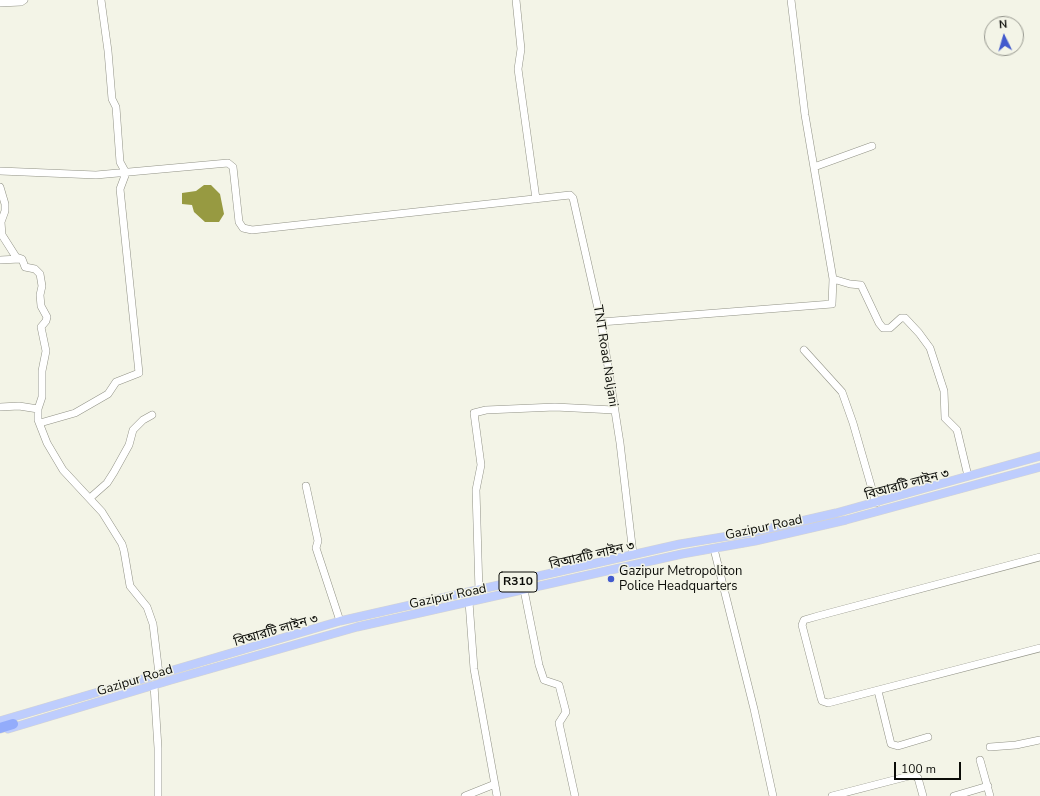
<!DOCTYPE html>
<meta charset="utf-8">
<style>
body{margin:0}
#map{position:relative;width:1040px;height:796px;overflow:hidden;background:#f3f4e7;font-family:"Nunito Sans",sans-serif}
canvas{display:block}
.north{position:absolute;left:984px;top:16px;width:40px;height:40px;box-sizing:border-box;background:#f3f4e7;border:1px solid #96978e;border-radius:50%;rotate:355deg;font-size:11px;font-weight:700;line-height:16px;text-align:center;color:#0b0c08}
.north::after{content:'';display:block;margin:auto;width:14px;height:18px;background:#425acd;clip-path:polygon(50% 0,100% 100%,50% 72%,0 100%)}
.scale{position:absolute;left:894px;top:762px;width:67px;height:18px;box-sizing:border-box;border:2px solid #0b0c08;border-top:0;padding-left:5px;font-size:12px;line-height:14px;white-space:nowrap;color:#0b0c08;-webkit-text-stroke:3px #f3f4e7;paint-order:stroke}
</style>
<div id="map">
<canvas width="1040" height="796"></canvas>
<div class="north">N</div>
<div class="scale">100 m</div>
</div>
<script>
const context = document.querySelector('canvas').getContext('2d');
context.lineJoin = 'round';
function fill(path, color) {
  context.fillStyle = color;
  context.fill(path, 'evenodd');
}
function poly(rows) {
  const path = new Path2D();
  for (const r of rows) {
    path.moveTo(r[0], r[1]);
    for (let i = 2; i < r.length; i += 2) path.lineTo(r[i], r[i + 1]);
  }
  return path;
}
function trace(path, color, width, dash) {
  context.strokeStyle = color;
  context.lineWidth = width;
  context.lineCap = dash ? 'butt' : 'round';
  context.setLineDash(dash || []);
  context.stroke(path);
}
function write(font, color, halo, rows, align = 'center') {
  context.font = font + ' "Nunito Sans","Noto Sans Bengali",sans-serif';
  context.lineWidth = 3;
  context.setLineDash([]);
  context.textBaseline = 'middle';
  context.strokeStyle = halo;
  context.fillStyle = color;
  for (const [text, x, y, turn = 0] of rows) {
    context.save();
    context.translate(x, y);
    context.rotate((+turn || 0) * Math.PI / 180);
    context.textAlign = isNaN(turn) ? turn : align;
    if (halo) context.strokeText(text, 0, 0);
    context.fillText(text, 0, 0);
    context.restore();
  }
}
const water = poly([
 [204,185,211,185,220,194,224,214,219,222,205,222,194,212,192,205,182,204,182,193,196,191]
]);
const minor = poly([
 [516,0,521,49,518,69,536,199],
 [0,3,21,2,24,0],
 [814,167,872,146],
 [0,171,96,175,228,163,233,167,239,222,243,228,252,230,570,195,573,198,601,322,620,443,633,554],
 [0,187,5,204,5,211,1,222,2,235,16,257,22,259,25,267,35,269,40,274,42,286,40,295,41,306,47,317,46,321,41,327,46,351,42,371,42,397,38,409,38,420,47,443,63,470,102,512,122,544,124,551,130,586,147,607,153,624,159,674],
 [0,260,20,259],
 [833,279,850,284,861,285,879,323,883,328,890,328,901,318,905,318,919,333,930,348,944,391,945,418,957,430,968,476],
 [601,322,832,304,833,279,805,115,791,0],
 [804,350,842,392,853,423,876,503],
 [0,407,19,406,38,409],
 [40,423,75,413,108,394,116,382,139,373,120,189,126,173,120,162,116,107,112,99,108,51,101,0],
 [306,486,318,541,316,548,340,621],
 [90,498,107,483,114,472,129,445,133,430,143,420,152,415],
 [714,549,754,709,773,796],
 [1040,557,818,616,804,620,802,625,821,698,822,701,828,703,1040,648],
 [524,590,539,665,544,680,559,685,566,712,559,723,575,796],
 [479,591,476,490,481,465,474,413,486,410,555,407,614,410],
 [469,602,474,669,497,796],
 [154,685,158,748,158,796],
 [878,691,891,744,898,746,928,737],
 [990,747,1016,745,1040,740],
 [980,760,990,796],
 [465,796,495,784],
 [832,796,913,775,918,778,923,796],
 [954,796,988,786]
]);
const major = poly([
 [0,721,340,621,680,544,753,532,836,513,1040,456],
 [8,729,171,680,357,627,682,554,755,541,846,520,1040,467]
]);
const highway = poly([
 [0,728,13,724]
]);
const markers = [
 [611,579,4,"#425acd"]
];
const shields = [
 [518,582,38]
];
const shieldNames = [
 ["R310",518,582]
];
const streetNames = [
 ["TNT Road Naljani",605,356,81],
 ["বিআরটি লাইন ৩",907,485,-15],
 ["Gazipur Road",764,528,-12],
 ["বিআরটি লাইন ৩",592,556,-13],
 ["Gazipur Road",448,597,-12],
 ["বিআরটি লাইন ৩",276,631,-16],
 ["Gazipur Road",135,681,-17]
];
const poiNames = [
 ["Gazipur Metropoliton",619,572],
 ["Police Headquarters",619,587]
];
fill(water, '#979a41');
trace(minor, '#919286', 8);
trace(major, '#d3d3d3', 9);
trace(highway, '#d3d3d3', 11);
trace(minor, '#fff', 7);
trace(major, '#becdfd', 8);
trace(highway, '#93acfb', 10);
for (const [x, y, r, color] of markers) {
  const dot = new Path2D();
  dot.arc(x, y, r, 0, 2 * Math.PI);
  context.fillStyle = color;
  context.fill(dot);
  trace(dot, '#f3f4e7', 1.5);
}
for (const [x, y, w] of shields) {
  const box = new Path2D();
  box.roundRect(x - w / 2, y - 10, w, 20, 3);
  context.fillStyle = '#f3f4e7';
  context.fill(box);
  trace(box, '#0b0c08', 1);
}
write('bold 12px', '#0b0c08', null, shieldNames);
write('13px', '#0b0c08', '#f3f4e7', streetNames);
write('13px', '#0b0c08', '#f3f4e7', poiNames, 'left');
</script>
